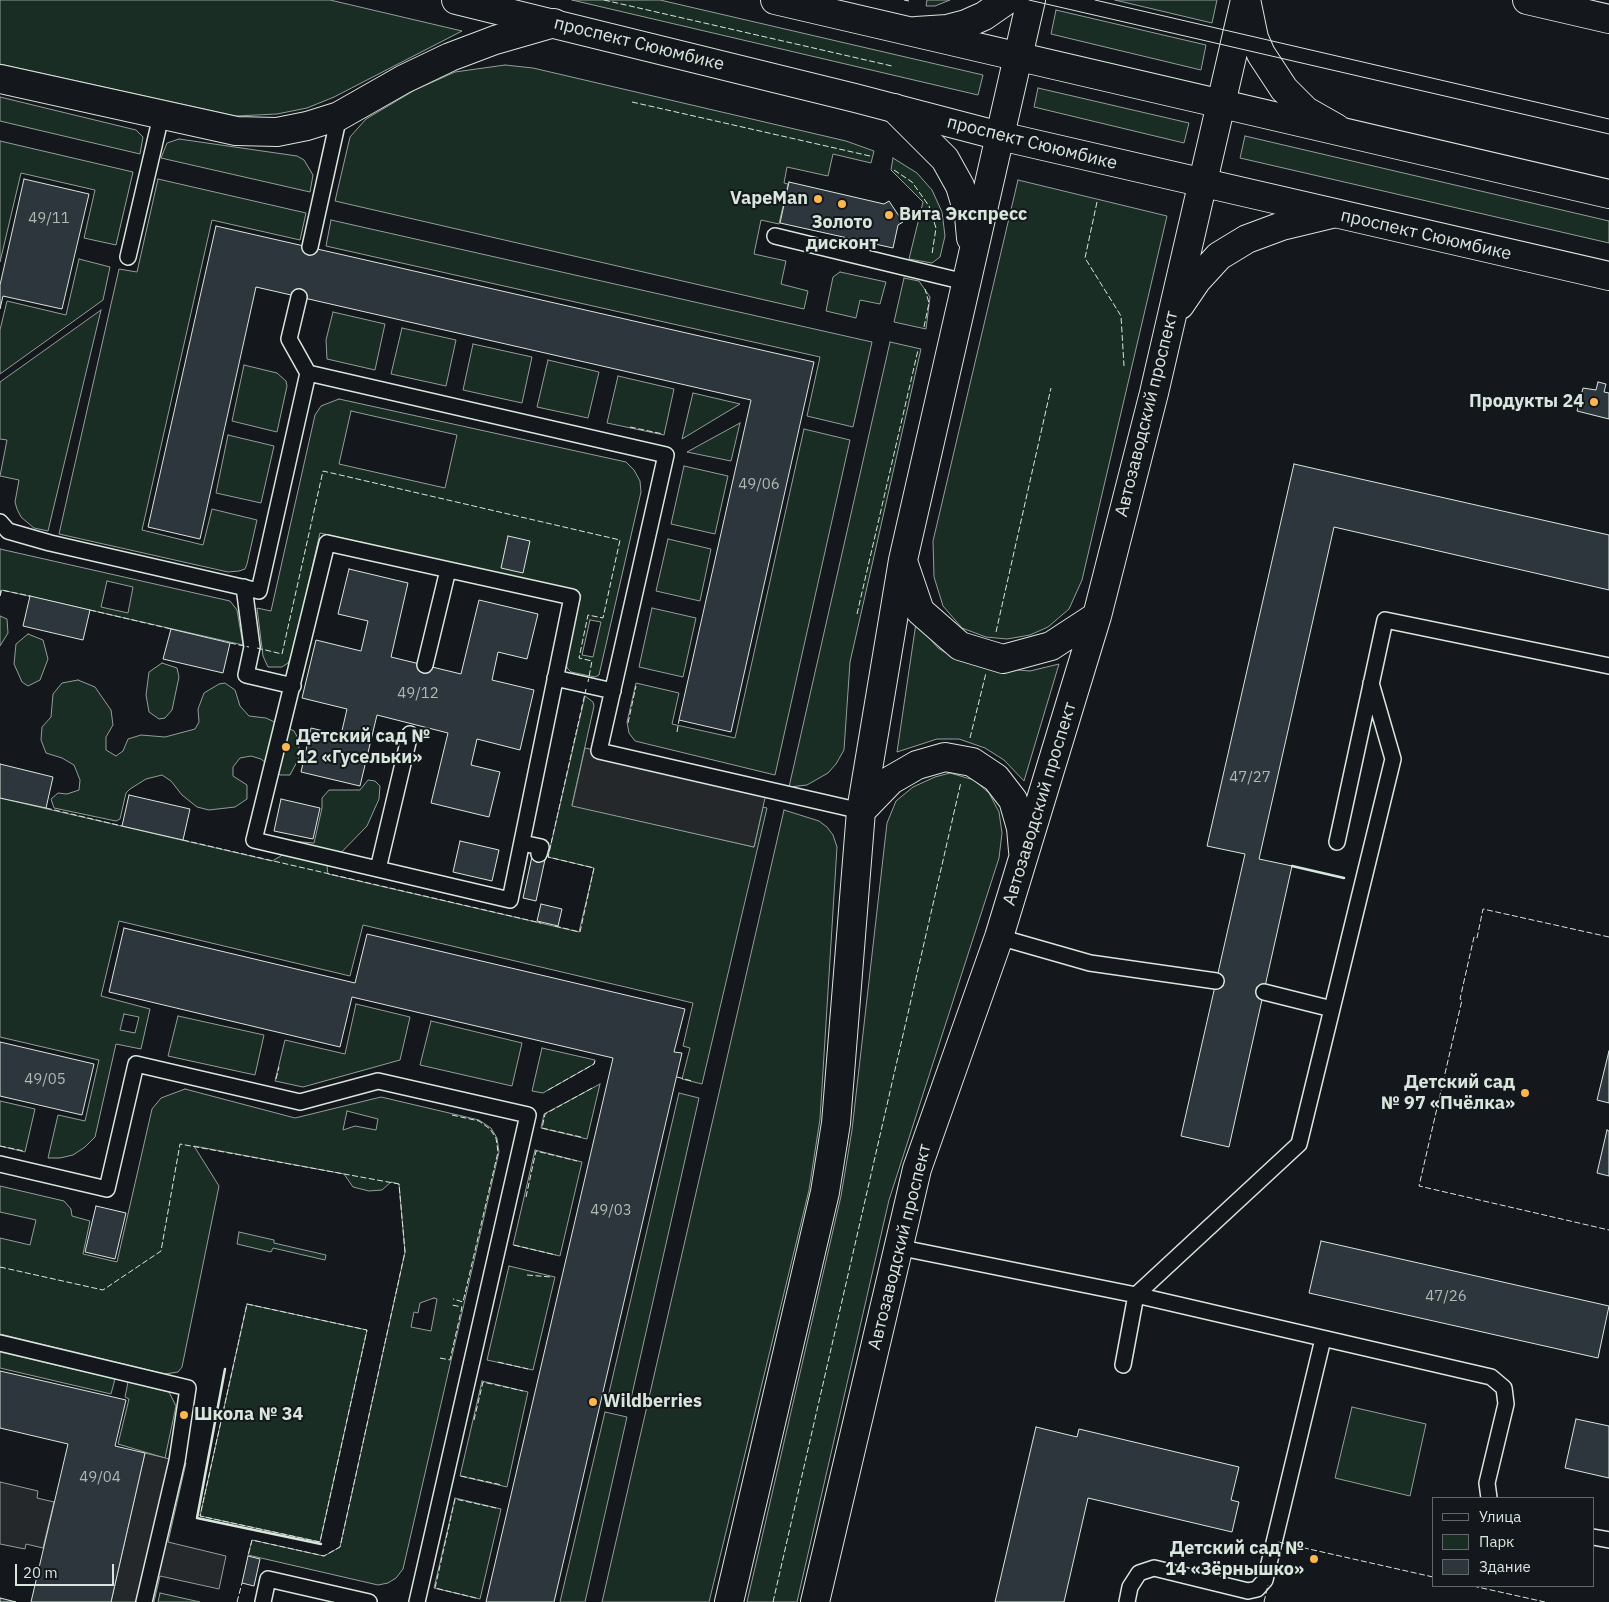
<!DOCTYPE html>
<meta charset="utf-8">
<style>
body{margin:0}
#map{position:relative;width:1609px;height:1602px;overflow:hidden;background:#14181c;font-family:"IBM Plex Sans",sans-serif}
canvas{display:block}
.legend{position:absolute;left:1432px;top:1497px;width:162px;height:90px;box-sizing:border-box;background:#14181c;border:1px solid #626a69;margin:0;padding:6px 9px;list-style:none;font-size:15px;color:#d8e6dc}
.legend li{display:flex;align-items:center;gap:10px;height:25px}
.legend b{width:25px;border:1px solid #626a69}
.scale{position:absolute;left:15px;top:1564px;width:99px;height:22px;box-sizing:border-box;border:2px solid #d8e6dc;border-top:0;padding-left:6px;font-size:15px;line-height:18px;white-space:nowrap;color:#d8e6dc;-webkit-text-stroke:4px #14181c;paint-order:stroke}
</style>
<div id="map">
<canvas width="1609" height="1602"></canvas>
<ul class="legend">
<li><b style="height:6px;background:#14181c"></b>Улица</li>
<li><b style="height:14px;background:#1a2d24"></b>Парк</li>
<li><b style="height:14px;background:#2c363c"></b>Здание</li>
</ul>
<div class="scale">20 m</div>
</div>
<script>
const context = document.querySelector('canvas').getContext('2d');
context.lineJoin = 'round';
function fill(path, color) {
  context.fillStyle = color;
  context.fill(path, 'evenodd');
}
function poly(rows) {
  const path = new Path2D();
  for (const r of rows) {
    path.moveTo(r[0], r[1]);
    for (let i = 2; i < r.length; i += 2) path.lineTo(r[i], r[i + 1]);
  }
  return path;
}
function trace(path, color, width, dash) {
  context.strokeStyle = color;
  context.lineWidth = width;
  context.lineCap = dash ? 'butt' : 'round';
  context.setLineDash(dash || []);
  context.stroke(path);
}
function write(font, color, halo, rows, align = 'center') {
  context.font = font + ' "IBM Plex Sans",sans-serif';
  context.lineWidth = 4;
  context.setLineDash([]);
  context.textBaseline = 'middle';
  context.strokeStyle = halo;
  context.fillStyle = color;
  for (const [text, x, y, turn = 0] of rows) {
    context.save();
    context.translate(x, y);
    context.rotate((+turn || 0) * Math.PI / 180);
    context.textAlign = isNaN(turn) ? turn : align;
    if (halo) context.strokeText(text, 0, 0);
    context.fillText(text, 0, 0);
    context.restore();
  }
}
const green = poly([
 [0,0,330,0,462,31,334,97,307,108,277,114,236,116,0,64,0,0],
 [572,0,660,0,983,75,978,95,572,0],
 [927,0,950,0,935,6,926,6,927,0],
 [1115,0,1217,0,1212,23,1115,0],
 [1056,10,1206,45,1201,70,1051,34,1056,10],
 [505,65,533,68,846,141,874,151,871,163,833,154,828,176,787,167,784,183,788,184,779,224,761,220,754,254,786,261,781,284,808,291,804,309,335,201,350,137,366,119,415,90,455,72,505,65],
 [1038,88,1189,123,1184,143,1034,107,1038,88],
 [0,97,136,130,143,137,140,154,0,121,0,97],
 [1245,136,1609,221,1609,243,1240,158,1245,136],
 [179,139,297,156,304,160,313,175,310,192,161,158,167,143,179,139],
 [0,141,133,172,116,245,84,238,95,190,21,173,0,262,0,141],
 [893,158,917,173,932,190,942,212,945,236,940,257,932,263,909,259,923,202,891,170,893,158],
 [158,179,306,213,300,240,212,220,142,530,203,545,212,509,257,520,247,564,245,569,239,571,228,572,59,534,119,269,137,272,158,179],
 [1018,180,1167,216,1082,580,1069,609,1048,627,1030,635,1007,639,986,637,962,628,943,606,934,577,933,541,1018,180],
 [331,220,872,342,853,427,807,416,820,357,326,246,331,220],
 [79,259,110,267,103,300,0,374,0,330,7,301,66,315,79,259],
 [840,272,886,282,880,304,860,300,856,318,826,311,833,277,840,272],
 [904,278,919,281,930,297,926,329,894,322,904,278],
 [101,310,48,531,34,528,21,517,17,509,15,502,19,480,0,476,7,440,0,439,0,382,101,310],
 [333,312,385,324,375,370,327,359,326,340,333,312],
 [402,328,456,340,446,386,391,374,402,328],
 [890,342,921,349,850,662,844,750,836,764,828,773,807,785,789,787,890,342],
 [473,344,532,357,522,403,463,390,473,344],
 [548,360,599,372,588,418,537,407,548,360],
 [244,365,277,373,286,381,287,386,277,432,232,421,244,365],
 [618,376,674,389,664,435,607,423,618,376],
 [693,393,740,404,682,439,693,393],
 [339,399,626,462,634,470,640,481,641,492,599,675,595,677,571,672,567,668,566,661,581,595,576,591,320,533,292,656,288,663,282,667,268,667,263,656,257,608,271,611,315,415,321,406,339,399],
 [351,411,457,435,445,488,339,464,351,411],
 [590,620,601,622,593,657,582,655,590,620],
 [740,423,731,461,687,452,740,423],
 [804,429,850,440,775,775,635,741,629,733,627,722,636,683,679,693,672,724,735,738,804,429],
 [228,435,274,446,261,503,216,493,228,435],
 [684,466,728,476,715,534,671,524,684,466],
 [668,539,711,549,700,601,656,591,668,539],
 [0,549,230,601,237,610,243,645,2,590,0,596,0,549],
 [107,581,133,587,128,613,101,607,107,581],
 [652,608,696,618,683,677,639,667,652,608],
 [0,616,7,619,8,633,0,646,0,616],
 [916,623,938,648,958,660,982,667,1030,671,1059,664,1024,781,1004,760,985,748,959,739,937,739,897,752,916,623],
 [28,634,43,640,48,659,40,680,28,686,22,682,14,664,16,644,28,634],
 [162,663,177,668,179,677,172,710,165,718,159,719,149,712,146,695,149,672,162,663],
 [78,680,95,687,111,710,113,725,106,737,106,750,116,756,123,751,128,739,141,735,165,737,195,729,199,722,198,709,204,693,219,684,225,683,235,690,240,706,249,716,266,718,294,731,299,740,299,758,290,775,280,775,261,759,251,756,240,758,233,767,233,776,247,785,247,799,235,807,209,810,197,807,182,795,171,781,162,775,146,779,130,789,126,793,120,819,116,821,54,808,51,799,58,793,67,794,79,790,80,780,74,765,62,758,46,753,41,740,42,727,51,717,53,694,62,683,78,680],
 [585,696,593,702,594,706,572,805,754,847,763,807,767,808,702,1084,682,1079,690,1048,683,1046,693,1003,363,925,350,976,119,921,101,996,150,1009,141,1049,116,1044,95,1137,85,1147,73,1155,60,1158,48,1158,58,1115,85,1121,99,1060,0,1037,0,798,272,861,281,856,290,841,314,843,322,808,322,798,329,790,360,790,368,780,375,781,380,786,379,799,367,826,327,867,328,874,579,932,594,868,548,857,585,696],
 [124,1014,139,1017,135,1033,120,1030,124,1014],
 [950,773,974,780,989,793,999,812,1002,833,999,858,889,1200,797,1602,747,1602,841,1196,852,1130,887,823,896,801,913,787,935,777,950,773],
 [784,810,819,821,827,827,833,835,837,847,820,1119,809,1190,709,1602,602,1602,784,810],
 [356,1004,410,1017,400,1060,303,1087,275,1081,285,1040,345,1054,356,1004],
 [178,1016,264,1035,255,1075,168,1056,178,1016],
 [431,1021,522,1043,512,1086,420,1065,431,1021],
 [542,1048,595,1060,594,1064,543,1093,532,1091,542,1048],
 [600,1084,587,1139,541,1128,544,1114,600,1084],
 [185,1089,295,1118,381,1097,479,1120,491,1128,497,1138,499,1152,403,1569,396,1578,388,1583,378,1585,248,1555,252,1540,324,1556,340,1547,405,1252,399,1184,391,1182,382,1190,369,1191,353,1187,344,1174,194,1146,219,1186,182,1367,178,1372,165,1374,0,1334,0,1238,30,1245,36,1220,0,1212,0,1186,64,1201,71,1209,72,1216,90,1221,83,1254,117,1262,152,1109,161,1098,185,1089],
 [347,1111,378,1119,376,1130,355,1126,343,1130,347,1111],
 [434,1298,437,1299,431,1331,411,1327,414,1312,418,1313,420,1303,434,1298],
 [679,1093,699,1098,630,1403,608,1397,679,1093],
 [0,1101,35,1109,25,1152,0,1146,0,1101],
 [535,1150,582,1162,560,1256,513,1245,535,1150],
 [239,1232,274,1240,274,1243,326,1255,325,1260,273,1248,271,1252,237,1244,239,1232],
 [509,1266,555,1277,533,1370,487,1360,509,1266],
 [247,1304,367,1330,320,1542,200,1516,247,1304],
 [0,1352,115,1379,111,1394,0,1368,0,1352],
 [482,1381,528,1392,507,1487,460,1476,482,1381],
 [128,1382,169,1392,176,1406,165,1458,118,1444,129,1399,125,1397,128,1382],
 [1352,1407,1426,1424,1410,1496,1335,1478,1352,1407],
 [605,1412,627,1417,585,1602,560,1602,605,1412],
 [455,1498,501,1509,480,1599,434,1588,455,1498],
 [160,1593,200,1602,158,1602,160,1593]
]);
const parking = poly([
 [585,748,767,789,754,847,572,806,585,748],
 [145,1453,186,1463,168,1542,226,1556,219,1589,160,1576,154,1602,111,1602,145,1453],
 [0,1482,38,1491,37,1498,54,1502,43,1548,26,1544,25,1549,0,1544,0,1482]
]);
const building = poly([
 [24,179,89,194,62,309,3,296,0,309,0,285,24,179],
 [789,182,884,204,889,201,903,222,898,225,893,248,780,223,789,182],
 [216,226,814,362,731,732,679,720,751,400,256,287,200,539,148,527,216,226],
 [1598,382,1606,384,1604,392,1609,393,1609,419,1577,411,1583,388,1596,390,1598,382],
 [1294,464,1609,535,1609,590,1334,527,1259,859,1292,866,1229,1147,1181,1136,1245,854,1207,846,1294,464],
 [508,536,530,541,523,573,501,568,508,536],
 [349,569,408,583,391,657,461,674,479,600,538,614,527,659,498,652,492,680,534,690,520,750,477,739,471,765,500,772,489,817,431,803,448,733,377,715,360,786,301,772,311,728,341,735,347,709,302,698,316,640,361,651,368,621,338,614,349,569],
 [30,596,90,610,83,640,23,626,30,596],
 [171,629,230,643,223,673,163,659,171,629],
 [0,764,53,777,46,808,0,798,0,764],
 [129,795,190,809,183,840,122,826,129,795],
 [281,799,320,808,313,839,274,831,281,799],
 [460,841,499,850,492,881,453,872,460,841],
 [533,852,546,855,536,901,523,898,533,852],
 [541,904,562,909,558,926,537,921,541,904],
 [124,928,355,983,367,934,685,1009,674,1052,682,1053,554,1602,486,1602,613,1058,352,997,340,1047,109,992,124,928],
 [0,1042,94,1064,82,1115,0,1096,0,1042],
 [1609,1051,1609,1103,1597,1100,1609,1051],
 [1607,1130,1609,1131,1609,1176,1597,1173,1607,1130],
 [96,1206,126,1213,115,1259,85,1252,96,1206],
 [1321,1241,1609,1306,1598,1358,1309,1293,1321,1241],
 [0,1371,126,1400,115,1446,145,1453,111,1602,31,1602,68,1444,0,1428,0,1371],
 [1576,1419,1609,1426,1609,1478,1565,1468,1576,1419],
 [1036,1427,1077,1437,1079,1429,1239,1467,1231,1500,1239,1502,1232,1532,1088,1498,1064,1602,995,1602,1036,1427],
 [248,1556,260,1559,254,1586,242,1583,248,1556],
 [0,1598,16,1602,0,1602,0,1598]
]);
const service = poly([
 [775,236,965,282],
 [310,247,339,116],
 [128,257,161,116],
 [299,297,289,339,308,373],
 [0,522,8,531,50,543,259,591,308,373,666,455,599,751,861,811],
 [327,543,572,597,510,900,254,840,327,543],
 [244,587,252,647,246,675,293,686],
 [425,665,448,570],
 [555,678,613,691],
 [1337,842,1385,620,1609,666],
 [522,843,541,847,539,854],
 [378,869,410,734],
 [999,937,1090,963,1216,981],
 [1264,992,1332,1009],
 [0,1164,107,1189,136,1064,300,1102,378,1081,528,1115,417,1602],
 [897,1247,1136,1295,1491,1377,1504,1388,1506,1404,1487,1483,1489,1498],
 [0,1343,188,1388,177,1461,144,1602],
 [1123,1365,1136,1295,1299,1144,1393,759,1371,683],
 [1593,1537,1609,1540],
 [263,1602,268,1579,369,1602],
 [1127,1602,1130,1587,1139,1573,1154,1568,1248,1591,1257,1589,1265,1580,1323,1339]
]);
const minor = poly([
 [1527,0,1609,19],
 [0,79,236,131,277,132,307,126,339,116,404,79,450,57,495,40,554,23]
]);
const tertiary = poly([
 [1247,4,1254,38,1261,54,1284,89,1306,111,1336,128],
 [916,31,947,29,966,24,984,16,1007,0],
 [894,108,945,159,960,186,969,216,971,238],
 [1180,305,1197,280,1219,256,1247,239,1282,226,1332,214],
 [904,564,920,611,960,646,1003,659,1051,646,1097,616],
 [861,811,891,780,917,765,945,757,972,762,996,778,1013,800,1021,828,1023,851],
 [729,1602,825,1192,836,1123,861,811,903,560,1031,0],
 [815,1602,917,1169,999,937,1097,616,1154,393,1245,0]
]);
const secondary = poly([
 [456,0,855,98,1000,136,1609,276],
 [775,0,1609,194]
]);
const tram = poly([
 [1029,0,1609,134],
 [1095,0,1609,119]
]);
const fence = poly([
 [604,0,892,66],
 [904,0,909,1],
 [632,102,870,156],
 [894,170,912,182,929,206,936,228,932,254],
 [1097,202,1085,258,1121,316,1124,366],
 [924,327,929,303,925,289],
 [630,427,663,434],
 [0,596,1,590,30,596],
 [90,610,171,629],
 [857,614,918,350],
 [996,632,1051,388],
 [230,643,249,647],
 [257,648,282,654,323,471,620,540,603,618,588,615,579,658,592,661,588,682],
 [628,723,636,686],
 [677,732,679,720],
 [970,738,986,673],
 [46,808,122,826],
 [183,840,541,923],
 [555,926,580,932,594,868,548,857,586,689],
 [1609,937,1483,909,1477,938,1474,937,1460,999,1462,1000,1419,1186,1609,1230],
 [677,1077,692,1081],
 [276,1079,279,1067],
 [548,1090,594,1064,595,1061],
 [452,1115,479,1121,490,1129,496,1138,498,1152,463,1302,453,1299],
 [581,1137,542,1128,545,1114,594,1087],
 [0,1146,24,1151],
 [526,1197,536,1151,577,1161],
 [514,1245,556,1255],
 [0,1267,103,1290,161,1251,180,1144,399,1184,405,1252,340,1547,324,1556,252,1540,248,1556],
 [527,1275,551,1277],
 [247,1304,367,1330,320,1542,200,1516,247,1304],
 [440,1358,450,1360,462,1307,452,1305],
 [498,1362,528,1369],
 [474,1420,483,1382,523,1391],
 [461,1476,502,1485],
 [1278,1542,1433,1577],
 [1473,1586,1545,1602],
 [476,1598,435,1588,455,1499,496,1508],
 [237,1602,242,1583],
 [773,1602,961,782],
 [1264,1602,1268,1585]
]);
const wall = poly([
 [1292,866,1344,878],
 [225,1369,197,1518,321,1544]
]);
const markers = [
 [818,199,5,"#ffb74d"],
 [842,204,5,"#ffb74d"],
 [889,215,5,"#ffb74d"],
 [1594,402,5,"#ffb74d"],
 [286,747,5,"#ffb74d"],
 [1525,1093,5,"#ffb74d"],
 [593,1402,5,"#ffb74d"],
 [184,1415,5,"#ffb74d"],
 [1314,1559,5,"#ffb74d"]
];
const numberNames = [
 ["49/11",49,219],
 ["49/06",759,485],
 ["49/12",418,694],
 ["47/27",1250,778],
 ["49/05",45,1080],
 ["49/03",611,1211],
 ["47/26",1446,1297],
 ["49/04",100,1478]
];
const streetNames = [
 ["проспект Сююмбике",639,44,14],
 ["проспект Сююмбике",1032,143,14],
 ["проспект Сююмбике",1426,235,13],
 ["Автозаводский проспект",1147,414,-76],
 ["Автозаводский проспект",1040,804,-73],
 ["Автозаводский проспект",900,1247,-76]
];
const poiNames = [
 ["VapeMan",808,199],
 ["Вита Экспресс",899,215,"left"],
 ["Золото",842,223,"center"],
 ["дисконт",842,244,"center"],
 ["Продукты 24",1584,402],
 ["Детский сад №",296,737,"left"],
 ["12 «Гусельки»",296,758,"left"],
 ["Детский сад",1515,1083],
 ["№ 97 «Пчёлка»",1515,1104],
 ["Wildberries",603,1402,"left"],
 ["Школа № 34",194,1415,"left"],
 ["Детский сад №",1304,1549],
 ["14 «Зёрнышко»",1304,1570]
];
fill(green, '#1a2d24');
trace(green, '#939e99', 1);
fill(parking, '#24282b');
trace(parking, '#939e99', 1);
fill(building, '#2c363c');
trace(building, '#d8e6dc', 1);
trace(service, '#d8e6dc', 18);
trace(minor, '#d8e6dc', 30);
trace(tertiary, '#d8e6dc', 30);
trace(secondary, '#d8e6dc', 30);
trace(service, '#14181c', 15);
trace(minor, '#14181c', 28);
trace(tertiary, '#14181c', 28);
trace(secondary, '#14181c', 28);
trace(tram, '#d8e6dc', 1);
trace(fence, '#d8e6dc', 1, [6, 2.5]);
trace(wall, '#d8e6dc', 2.5);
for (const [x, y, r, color] of markers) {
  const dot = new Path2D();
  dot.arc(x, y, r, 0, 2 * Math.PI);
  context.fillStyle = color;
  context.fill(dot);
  trace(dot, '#14181c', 2);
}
write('15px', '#adbab4', null, numberNames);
write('18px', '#d8e6dc', '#14181c', streetNames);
write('bold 18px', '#d8e6dc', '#14181c', poiNames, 'right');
</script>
